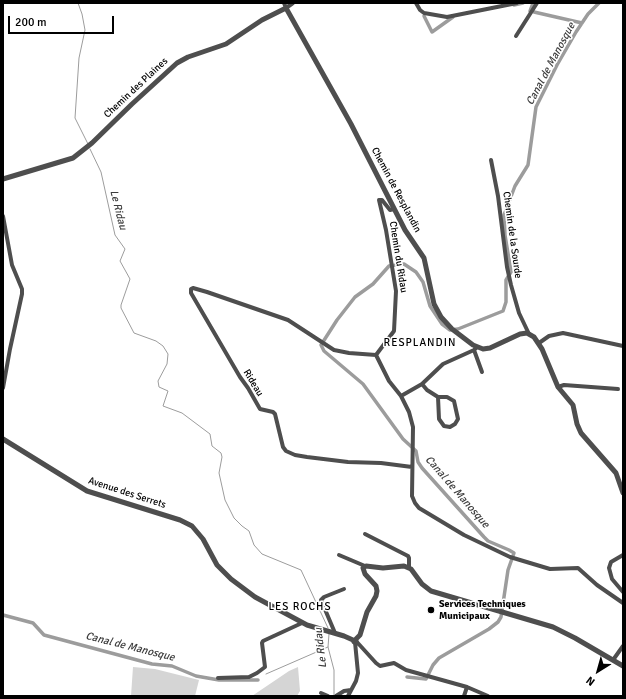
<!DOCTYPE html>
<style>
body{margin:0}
#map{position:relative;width:626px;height:699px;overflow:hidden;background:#fff;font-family:Signika,sans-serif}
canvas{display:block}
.frame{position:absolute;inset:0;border:4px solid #000;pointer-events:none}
.north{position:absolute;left:578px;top:651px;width:40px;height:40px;-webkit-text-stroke:3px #fff;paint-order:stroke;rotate:217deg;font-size:11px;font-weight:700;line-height:16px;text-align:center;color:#000}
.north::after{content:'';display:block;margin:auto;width:14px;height:18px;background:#000;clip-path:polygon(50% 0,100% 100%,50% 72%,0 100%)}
.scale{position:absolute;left:8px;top:16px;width:106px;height:18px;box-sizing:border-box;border:2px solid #000;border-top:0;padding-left:5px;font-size:12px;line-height:14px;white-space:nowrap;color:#000;-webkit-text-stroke:3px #fff;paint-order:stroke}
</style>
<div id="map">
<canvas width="626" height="699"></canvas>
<div class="frame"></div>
<div class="north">N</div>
<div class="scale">200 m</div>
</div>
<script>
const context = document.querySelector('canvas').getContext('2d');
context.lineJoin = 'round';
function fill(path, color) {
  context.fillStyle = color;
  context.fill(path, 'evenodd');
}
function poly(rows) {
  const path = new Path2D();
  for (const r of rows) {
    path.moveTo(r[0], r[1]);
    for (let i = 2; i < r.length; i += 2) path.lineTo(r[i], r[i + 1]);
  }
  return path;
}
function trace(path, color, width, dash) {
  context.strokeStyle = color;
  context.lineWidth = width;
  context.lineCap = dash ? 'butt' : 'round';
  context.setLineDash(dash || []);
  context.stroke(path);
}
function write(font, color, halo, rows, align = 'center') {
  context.font = font + ' Signika,sans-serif';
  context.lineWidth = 3;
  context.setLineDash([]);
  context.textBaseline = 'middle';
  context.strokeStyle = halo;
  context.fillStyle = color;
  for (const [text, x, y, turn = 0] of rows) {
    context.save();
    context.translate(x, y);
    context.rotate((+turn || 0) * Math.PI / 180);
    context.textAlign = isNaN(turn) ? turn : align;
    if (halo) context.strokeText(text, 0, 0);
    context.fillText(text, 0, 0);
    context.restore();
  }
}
const green = poly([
 [133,667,155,669,199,680,195,696,131,696],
 [298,667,300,691,297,696,252,696,289,671]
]);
const stream = poly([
 [78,3,82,14,85,30,79,58,75,118,88,144],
 [90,149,101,172,115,235,125,249,120,261,130,279,121,305,121,308,134,333,156,341,163,346,168,354,167,364,158,381,159,387,168,391,163,406,182,413,210,434,212,446,221,453,222,457,219,473,225,500,234,518,242,526,249,531,254,545,262,554,301,570,328,628],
 [329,634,328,647,334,670,334,695],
 [266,674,328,647]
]);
const canal = poly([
 [514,5,523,3],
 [530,11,533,3],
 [534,12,582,23],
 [424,16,432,32,453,17],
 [3,615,33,623,44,635,152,664,172,666,196,676,219,680,258,680],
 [407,677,426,679,433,665,439,658,489,629,498,622,501,617,508,570,514,553,509,550,488,541,484,537,422,468,418,462,416,451,403,439,363,384,324,351,321,345,337,320,355,297,373,284,389,266,404,264,416,272,423,282,430,306,442,324,450,330,458,329,503,311,506,302,506,280,511,272,505,235,504,215,515,186,528,165,536,107,557,65,576,32,588,14,599,3]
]);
const minor = poly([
 [284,3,286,8,293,3],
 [416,3,420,10,424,13,447,17,517,3],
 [516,36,537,3],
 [491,160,498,196,507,267,511,285,519,313,529,334],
 [3,216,12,265,22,289,22,294,10,349,3,388],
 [539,343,549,336,563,333,623,346],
 [474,350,482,372],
 [376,355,394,331,396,291,386,230,379,200,382,200,390,210,394,209],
 [422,384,427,390,438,397,447,397,454,401,458,419,455,424,450,427,444,426,439,419,438,397],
 [558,387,564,385,618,389],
 [401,396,422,384,443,364,474,350,477,347],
 [412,467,381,463,348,462,307,457,295,455,286,451,283,447,275,414,273,412,260,409,248,388,240,377,191,293,191,289,193,288,207,292,288,320,334,350,349,353,376,355,389,381,401,396,409,412,413,427,412,496,415,503,419,508,464,535,510,557,550,569,578,568,597,585,623,603],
 [365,534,408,556,409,558,409,567],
 [339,555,365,566],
 [623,555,611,562,609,568,612,579,623,592],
 [335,633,321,600,324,597,344,589],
 [356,641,376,663,380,666,394,663,406,670,467,687,488,696],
 [613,660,623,646],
 [218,678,249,677,257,673,265,667,262,643,263,641,302,623],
 [321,693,328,696],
 [336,696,344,691,351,690],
 [348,696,356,681,358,673,355,642],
 [464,696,467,687]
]);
const tertiary = poly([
 [3,179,73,158,92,143,132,104,177,63,188,57,226,44,262,20,286,8,351,124,405,230,424,258,434,304,441,317,452,329,473,345,483,349,490,348,520,334,527,333,534,337,542,349,558,387,573,405,577,424,581,433,616,473,623,493],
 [3,439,87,491,180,520,192,526,203,539,217,565,231,579,255,597,307,625,344,636,353,640,354,642,356,641],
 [356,639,360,635,367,612,376,596,377,591,376,586,365,574,363,568,366,566,383,568,404,566,411,569,422,584,431,591,553,627,575,638,623,666]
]);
const markers = [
 [431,610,4,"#000"]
];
const streetNames = [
 ["Chemin des Plaines",136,88,-43],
 ["Chemin de Resplandin",396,190,62],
 ["Chemin de la Sourde",512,235,82],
 ["Chemin du Ridau",398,257,81],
 ["Rideau",253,383,59],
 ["Avenue des Serrets",127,493,18]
];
const poiNames = [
 ["Services Techniques",439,604],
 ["Municipaux",439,616]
];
const waterNames = [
 ["Canal de Manosque",551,64,-62],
 ["Le Ridau",118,210,76],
 ["Canal de Manosque",457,492,49],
 ["Canal de Manosque",130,647,14],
 ["Le Ridau",321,648,-97]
];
const neighbourhoodNames = [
 ["RESPLANDIN",420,343],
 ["LES ROCHS",300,607]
];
fill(green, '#d5d5d5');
trace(stream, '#9c9c9c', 1);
trace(canal, '#9c9c9c', 3.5);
trace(minor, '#4e4e4e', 4);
trace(tertiary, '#4e4e4e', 5);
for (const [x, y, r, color] of markers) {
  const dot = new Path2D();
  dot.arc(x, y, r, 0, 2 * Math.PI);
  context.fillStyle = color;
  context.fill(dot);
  trace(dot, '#fff', 1.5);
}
write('10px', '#000', '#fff', streetNames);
write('bold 10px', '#000', '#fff', poiNames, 'left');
write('italic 11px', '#3d3d3d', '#fff', waterNames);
context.letterSpacing = '1px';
write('11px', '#000', '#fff', neighbourhoodNames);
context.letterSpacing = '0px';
</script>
